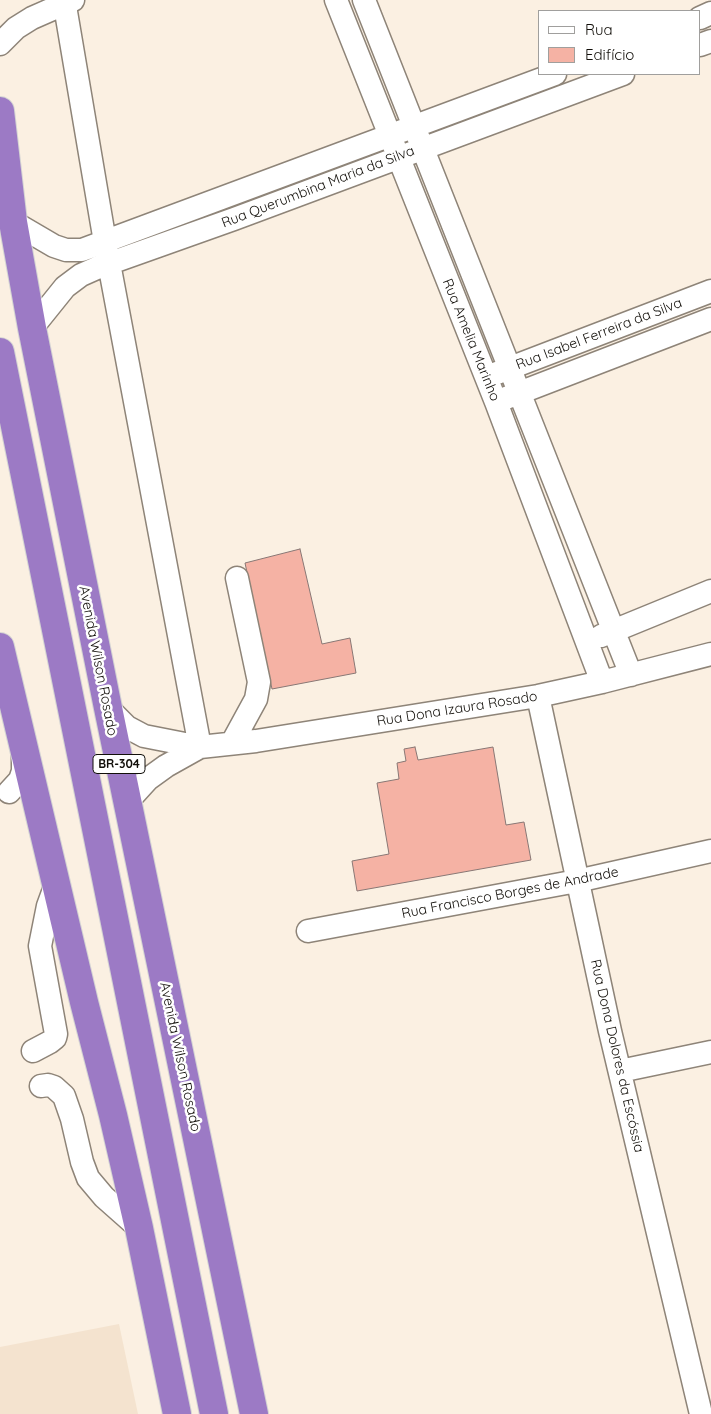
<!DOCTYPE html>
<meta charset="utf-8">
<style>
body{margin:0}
#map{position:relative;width:711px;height:1414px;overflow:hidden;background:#fbf0e2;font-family:Quicksand,sans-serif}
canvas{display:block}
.legend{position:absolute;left:538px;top:10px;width:162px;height:65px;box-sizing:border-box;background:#fff;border:1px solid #a09f9d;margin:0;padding:6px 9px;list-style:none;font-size:15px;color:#120f0a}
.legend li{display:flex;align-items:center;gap:10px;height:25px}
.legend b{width:25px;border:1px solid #a09f9d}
</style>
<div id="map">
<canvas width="711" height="1414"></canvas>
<ul class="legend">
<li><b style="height:6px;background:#fff"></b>Rua</li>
<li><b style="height:14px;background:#f5b2a4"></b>Edifício</li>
</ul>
</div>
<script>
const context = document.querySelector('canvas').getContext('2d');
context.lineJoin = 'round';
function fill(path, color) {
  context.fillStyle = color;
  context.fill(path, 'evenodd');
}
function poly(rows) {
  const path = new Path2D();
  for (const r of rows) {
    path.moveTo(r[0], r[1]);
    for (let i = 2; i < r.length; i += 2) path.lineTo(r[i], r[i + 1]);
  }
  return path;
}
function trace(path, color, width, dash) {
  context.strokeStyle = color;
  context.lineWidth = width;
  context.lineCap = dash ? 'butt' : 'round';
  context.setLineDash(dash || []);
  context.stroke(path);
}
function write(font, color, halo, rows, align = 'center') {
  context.font = font + ' Quicksand,sans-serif';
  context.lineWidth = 5;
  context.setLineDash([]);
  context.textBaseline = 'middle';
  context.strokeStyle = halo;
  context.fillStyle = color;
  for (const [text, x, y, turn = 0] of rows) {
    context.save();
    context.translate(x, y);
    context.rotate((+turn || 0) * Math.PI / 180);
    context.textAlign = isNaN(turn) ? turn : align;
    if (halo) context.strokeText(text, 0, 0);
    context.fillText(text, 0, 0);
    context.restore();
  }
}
const built = poly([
 [119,1324,138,1414,0,1414,0,1347]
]);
const building = poly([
 [300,549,322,644,350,638,356,673,272,689,245,563,300,549],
 [415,747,418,760,493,747,506,825,524,822,531,860,357,891,352,861,389,854,377,783,399,779,397,763,406,761,404,749,415,747]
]);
const minor = poly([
 [64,0,105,242,200,747],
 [336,0,496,402,602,682],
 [364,0,631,675],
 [700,18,711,13],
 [0,44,16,28,32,18,73,0],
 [700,45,711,41],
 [13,222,54,246,66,250,82,250,555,74],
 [32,328,65,287,81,275,99,267,234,219,623,74],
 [497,373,711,291],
 [506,398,711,319],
 [601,636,711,591],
 [538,696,610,1031,701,1414],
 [108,708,127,727,144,736,200,747,256,741,538,696,602,682,711,654],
 [232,743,256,699,259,682,237,578],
 [9,792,20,780,23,771,23,753],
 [127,802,148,779,166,766,200,747],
 [308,931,577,881,711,851],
 [33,1051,50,1042,55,1038,56,1034,40,946,48,906,56,884],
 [620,1071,711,1052],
 [41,1086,48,1085,54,1087,64,1096,72,1119,82,1162,88,1178,104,1197,139,1228]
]);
const highway = poly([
 [0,111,13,222,32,328,108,708,254,1414],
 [0,352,214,1414],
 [0,647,84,1002,113,1115,139,1228,177,1414]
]);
const shields = [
 [119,764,52]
];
const shieldNames = [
 ["BR-304",119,764]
];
const streetNames = [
 ["Rua Querumbina Maria da Silva",318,187,-21],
 ["Rua Isabel Ferreira da Silva",599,334,-21],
 ["Rua Amelia Marinho",471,340,68],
 ["Avenida Wilson Rosado",98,661,79],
 ["Rua Dona Izaura Rosado",457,709,-9],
 ["Rua Francisco Borges de Andrade",510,893,-11],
 ["Rua Dona Dolores da Escóssia",617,1056,77],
 ["Avenida Wilson Rosado",180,1057,78]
];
fill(built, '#f4e3cf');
fill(building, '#f5b2a4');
trace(building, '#887774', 1);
trace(minor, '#8e8478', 25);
trace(highway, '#d4d4d3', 30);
trace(minor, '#fff', 22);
trace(highway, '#9c7ac5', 28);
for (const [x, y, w] of shields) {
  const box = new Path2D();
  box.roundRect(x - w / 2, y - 9.5, w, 19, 4);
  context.fillStyle = '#fff';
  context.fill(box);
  trace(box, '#120f0a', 1);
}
write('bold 12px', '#120f0a', null, shieldNames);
write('14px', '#120f0a', '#fff', streetNames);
</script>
